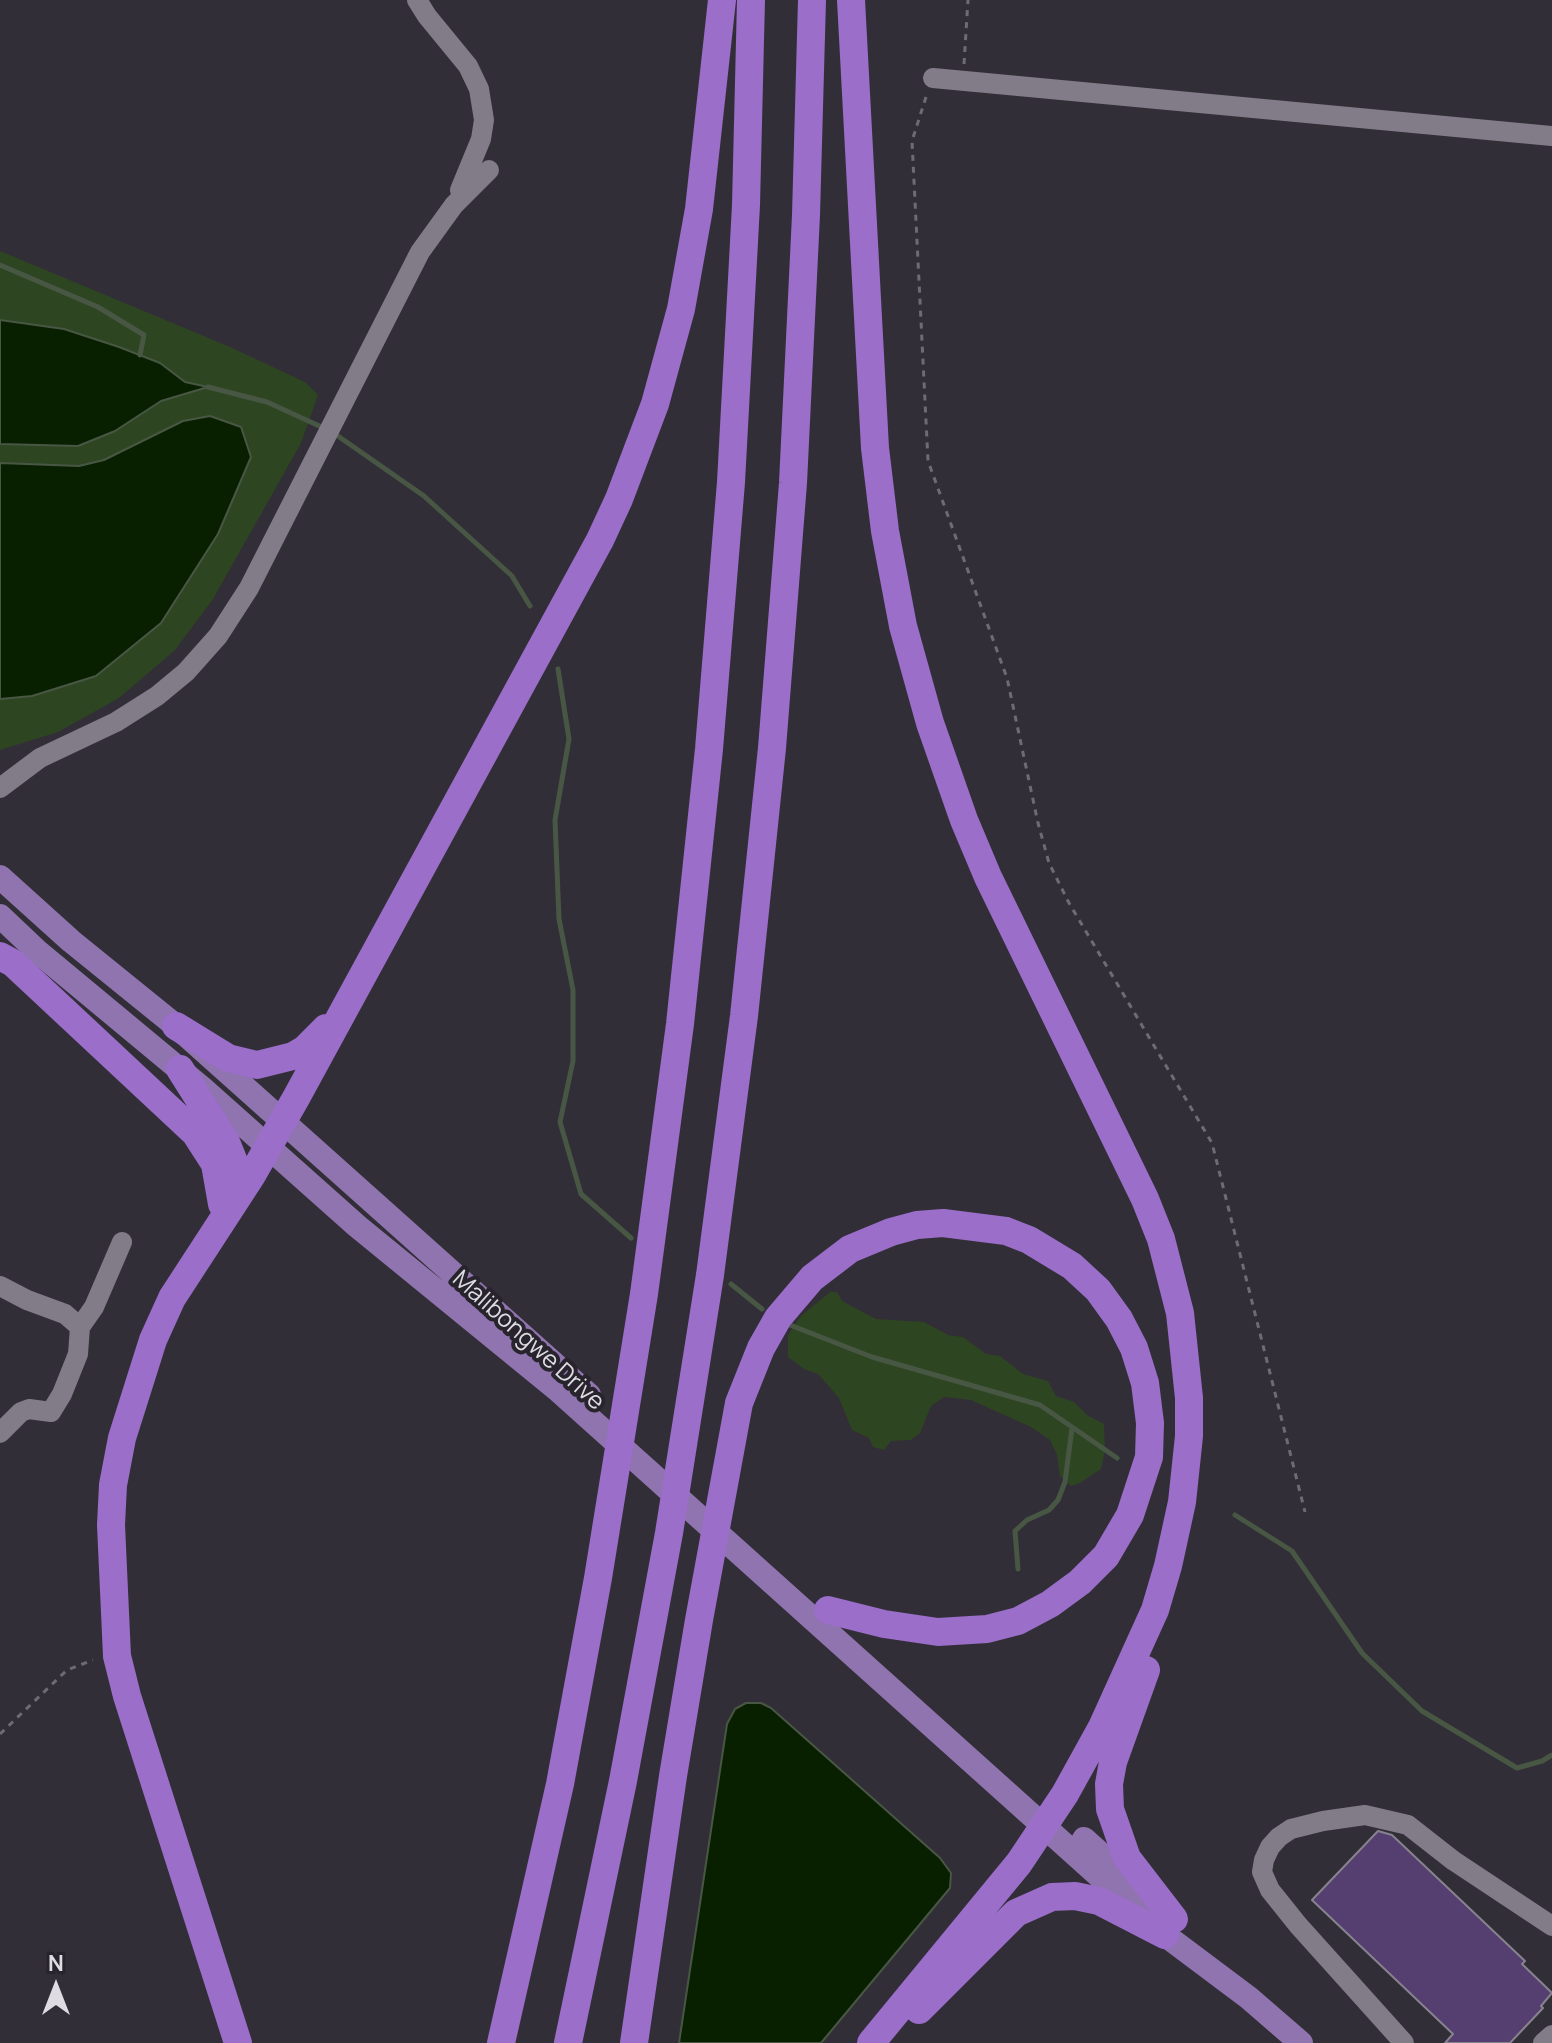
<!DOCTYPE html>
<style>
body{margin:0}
#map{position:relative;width:1552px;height:2043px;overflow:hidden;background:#322e37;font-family:Manrope,sans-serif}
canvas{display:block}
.north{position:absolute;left:16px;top:1947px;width:80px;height:80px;-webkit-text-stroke:6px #28242d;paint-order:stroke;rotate:0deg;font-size:22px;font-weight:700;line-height:32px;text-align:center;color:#dedbe2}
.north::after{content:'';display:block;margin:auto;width:28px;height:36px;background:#dedbe2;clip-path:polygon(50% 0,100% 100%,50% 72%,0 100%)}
</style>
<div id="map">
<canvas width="1552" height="2043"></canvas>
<div class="north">N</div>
</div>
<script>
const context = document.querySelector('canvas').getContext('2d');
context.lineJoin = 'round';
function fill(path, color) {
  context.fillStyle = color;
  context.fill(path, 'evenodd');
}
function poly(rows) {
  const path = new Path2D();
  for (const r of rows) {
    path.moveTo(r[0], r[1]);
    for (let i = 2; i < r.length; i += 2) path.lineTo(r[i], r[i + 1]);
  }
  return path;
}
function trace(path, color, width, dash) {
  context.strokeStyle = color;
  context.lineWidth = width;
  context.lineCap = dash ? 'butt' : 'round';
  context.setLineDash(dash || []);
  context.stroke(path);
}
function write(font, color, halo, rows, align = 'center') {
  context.font = font + ' Manrope,sans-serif';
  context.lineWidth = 8;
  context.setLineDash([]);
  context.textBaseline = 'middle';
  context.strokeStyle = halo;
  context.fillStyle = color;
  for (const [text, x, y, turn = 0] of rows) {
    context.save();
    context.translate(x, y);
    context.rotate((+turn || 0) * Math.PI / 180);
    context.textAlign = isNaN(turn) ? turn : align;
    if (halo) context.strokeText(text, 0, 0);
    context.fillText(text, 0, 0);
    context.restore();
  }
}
const green = poly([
 [0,251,230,347,305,382,318,395,301,443,213,599,175,650,119,698,58,732,0,750,0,699,32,696,104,460,79,466,0,463,0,444,78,446,115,431,161,401,206,387,185,382,160,363,119,347,0,320],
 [830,1292,837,1292,842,1301,876,1319,924,1322,948,1335,963,1337,986,1354,1000,1356,1023,1374,1048,1381,1056,1396,1074,1402,1087,1415,1104,1424,1105,1451,1101,1469,1080,1483,1071,1486,1060,1476,1057,1455,1050,1440,1031,1427,971,1400,944,1397,931,1406,920,1433,911,1440,891,1441,884,1450,873,1447,869,1438,852,1430,839,1398,818,1374,804,1369,788,1357,788,1335,801,1316]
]);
const water = poly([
 [0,320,64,329,119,347,160,363,185,382,208,387,161,401,115,431,78,446,0,444,0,320],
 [210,416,241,427,251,457,218,534,161,623,96,676,32,696,0,699,0,463,79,466,104,460,183,421,210,416],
 [746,1703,761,1703,771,1708,940,1858,951,1873,950,1888,821,2043,679,2043,727,1724,735,1709,746,1703]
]);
const stream = poly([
 [0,265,98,307,144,335,140,355],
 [208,387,267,402,326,429],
 [335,434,424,496,512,576,530,606],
 [558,669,569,739,555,820,559,919,573,990,573,1061,560,1122,581,1194,631,1238],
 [731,1284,762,1309],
 [790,1325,872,1357,1040,1405,1117,1458],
 [1235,1515,1292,1551,1362,1653,1422,1711,1517,1768,1542,1761,1552,1755],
 [1018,1569,1015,1531,1027,1520,1049,1510,1058,1500,1065,1482,1072,1428]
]);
const building = poly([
 [1378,1831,1392,1835,1525,1961,1522,1964,1552,1993,1541,2006,1543,2008,1510,2043,1445,2043,1453,2034,1312,1900,1378,1831]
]);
const path = poly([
 [964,64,968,0],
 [926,97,912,141,928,461,1007,678,1038,823,1049,863,1069,903,1212,1143,1305,1512],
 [0,1734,67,1670,93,1660]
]);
const minor = poly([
 [417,0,427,16,468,66,479,89,484,120,481,139,460,190],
 [933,78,1552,136],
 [0,788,40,758,116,722,157,696,186,672,218,636,249,588,420,252,454,205,489,170],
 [0,1286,27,1300,65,1314,80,1327,78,1354,62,1394,51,1412,29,1409,21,1412,0,1433],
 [80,1327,94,1307,122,1242],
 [1404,2043,1298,1925,1270,1890,1262,1872,1264,1860,1270,1847,1279,1837,1291,1829,1323,1821,1365,1815,1408,1825,1454,1861,1552,1926],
 [1543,2043,1552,2035]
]);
const major = poly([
 [0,877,71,941,176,1026,589,1395],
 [0,916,37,951,202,1088,357,1226,559,1391,1165,1935,1249,1998,1301,2043],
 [1084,1839,1143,1892]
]);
const highway = poly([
 [851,0,875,448,885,531,903,626,930,723,964,820,988,877,1145,1199,1161,1239,1180,1313,1189,1398,1189,1436,1182,1502,1168,1566,1155,1610,1102,1727,1065,1794,1019,1863,871,2043],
 [0,956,13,963,195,1133,215,1164,222,1204],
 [176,1026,228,1058,257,1065,293,1056,305,1049,326,1028],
 [180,1069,226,1142,234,1162,232,1180],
 [1146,1670,1113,1762,1109,1784,1110,1809,1127,1858,1174,1919],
 [919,2010,1016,1913,1052,1897,1075,1896,1099,1901,1165,1935],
 [238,2043,127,1696,117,1656,111,1525,113,1485,122,1438,153,1340,172,1298,252,1175,296,1098,600,540,619,499,655,404,681,309,699,209,722,0],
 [501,2043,560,1784,598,1578,644,1294,680,1024,709,749,731,482,746,205,751,0],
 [568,2043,623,1781,669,1533,710,1275,744,1016,772,748,793,483,806,215,812,0],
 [634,2043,673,1776,699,1620,739,1403,761,1348,778,1318,812,1278,850,1249,891,1232,917,1225,943,1223,1006,1231,1029,1240,1072,1266,1098,1290,1119,1319,1134,1348,1145,1383,1150,1423,1149,1457,1130,1515,1106,1556,1080,1582,1050,1604,1018,1621,987,1629,938,1632,884,1624,828,1610]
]);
const streetNames = [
 ["Malibongwe Drive",528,1341,42]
];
fill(green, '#2e4522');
fill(water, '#081f00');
trace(water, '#485744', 2);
trace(stream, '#485744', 5);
fill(building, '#553e70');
trace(building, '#87838e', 2);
trace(path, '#6f6b73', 3, [6, 6]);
trace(minor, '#817c87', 20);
trace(major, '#9074af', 24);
trace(highway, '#9a6ec9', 28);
write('24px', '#dedbe2', '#28242d', streetNames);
</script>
